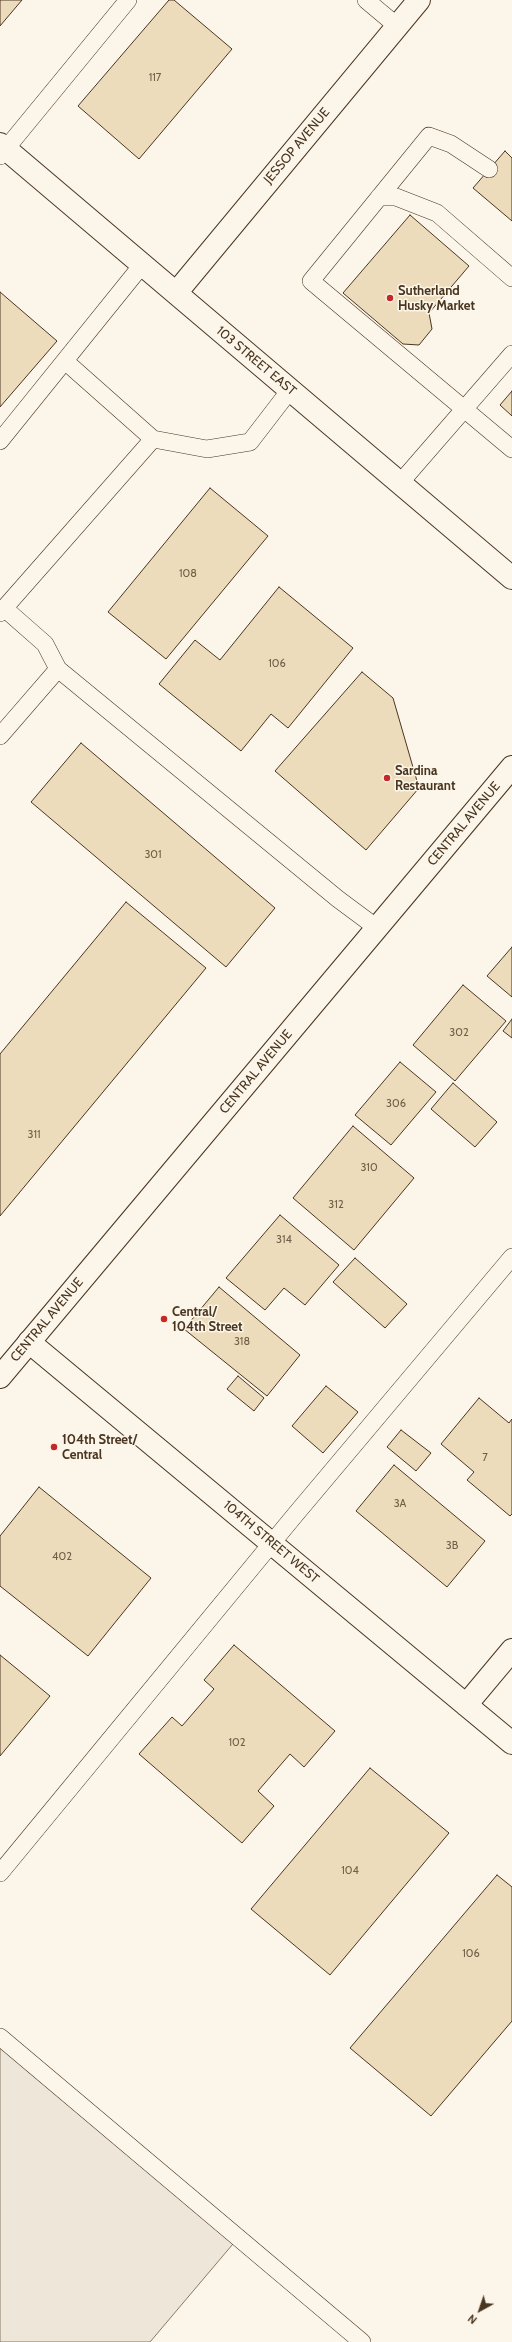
<!DOCTYPE html>
<style>
body{margin:0}
#map{position:relative;width:512px;height:2342px;overflow:hidden;background:#fbf6e9;font-family:Cabin,sans-serif}
canvas{display:block}
.north{position:absolute;left:460px;top:2290px;width:40px;height:40px;-webkit-text-stroke:3px #fbf6e9;paint-order:stroke;rotate:220deg;font-size:11px;font-weight:700;line-height:16px;text-align:center;color:#4a3520}
.north::after{content:'';display:block;margin:auto;width:14px;height:18px;background:#4a3520;clip-path:polygon(50% 0,100% 100%,50% 72%,0 100%)}
</style>
<div id="map">
<canvas width="512" height="2342"></canvas>
<div class="north">N</div>
</div>
<script>
const context = document.querySelector('canvas').getContext('2d');
context.lineJoin = 'round';
function fill(path, color) {
  context.fillStyle = color;
  context.fill(path, 'evenodd');
}
function poly(rows) {
  const path = new Path2D();
  for (const r of rows) {
    path.moveTo(r[0], r[1]);
    for (let i = 2; i < r.length; i += 2) path.lineTo(r[i], r[i + 1]);
  }
  return path;
}
function trace(path, color, width, dash) {
  context.strokeStyle = color;
  context.lineWidth = width;
  context.lineCap = dash ? 'butt' : 'round';
  context.setLineDash(dash || []);
  context.stroke(path);
}
function write(font, color, halo, rows, align = 'center') {
  context.font = font + ' Cabin,sans-serif';
  context.lineWidth = 3;
  context.setLineDash([]);
  context.textBaseline = 'middle';
  context.strokeStyle = halo;
  context.fillStyle = color;
  for (const [text, x, y, turn = 0] of rows) {
    context.save();
    context.translate(x, y);
    context.rotate((+turn || 0) * Math.PI / 180);
    context.textAlign = isNaN(turn) ? turn : align;
    if (halo) context.strokeText(text, 0, 0);
    context.fillText(text, 0, 0);
    context.restore();
  }
}
const green = poly([
 [0,2037,238,2238,150,2342,0,2342,0,2037]
]);
const building = poly([
 [0,0,22,0,0,26,0,0],
 [169,0,174,0,232,49,139,159,78,106,169,0],
 [505,151,512,158,512,221,473,188,505,151],
 [410,215,469,266,429,313,432,329,419,345,403,344,343,293,410,215],
 [0,292,57,341,0,407,0,292],
 [512,391,512,416,500,405,512,391],
 [210,488,268,536,166,659,108,612,210,488],
 [279,587,353,648,288,728,271,714,241,751,159,684,195,640,220,660,279,587],
 [362,672,393,698,419,788,366,850,275,771,362,672],
 [81,743,275,908,226,967,31,802,81,743],
 [126,902,206,968,0,1216,0,1054,126,902],
 [512,947,512,997,487,976,512,947],
 [463,985,506,1021,455,1081,413,1045,463,985],
 [512,1019,512,1038,503,1031,512,1019],
 [400,1062,436,1092,391,1145,355,1115,400,1062],
 [453,1083,497,1122,475,1147,431,1109,453,1083],
 [353,1126,414,1178,354,1250,293,1198,353,1126],
 [280,1215,339,1265,305,1305,284,1288,265,1310,226,1278,280,1215],
 [355,1258,407,1304,385,1328,333,1282,355,1258],
 [219,1287,300,1355,267,1396,184,1329,219,1287],
 [238,1376,264,1398,254,1411,227,1389,238,1376],
 [326,1386,358,1412,323,1453,292,1426,326,1386],
 [479,1398,509,1423,512,1419,512,1514,510,1516,467,1480,474,1472,441,1444,479,1398],
 [401,1430,431,1453,416,1471,387,1447,401,1430],
 [394,1465,485,1541,447,1587,356,1511,394,1465],
 [39,1487,151,1578,88,1656,0,1586,0,1536,39,1487],
 [234,1645,335,1731,304,1767,290,1754,258,1791,274,1806,242,1843,139,1754,172,1717,182,1726,214,1689,204,1680,234,1645],
 [0,1655,50,1696,0,1756,0,1655],
 [370,1768,449,1833,330,1975,251,1909,370,1768],
 [497,1875,512,1887,512,2021,431,2116,350,2048,497,1875]
]);
const lane = poly([
 [366,0,397,26],
 [0,156,128,0],
 [489,169,451,144,429,136,311,281,512,449],
 [379,197,396,197,437,213,512,278],
 [153,439,207,449,250,442,290,390],
 [0,441,142,265],
 [400,483,512,354],
 [4,608,45,644,58,669],
 [0,613,153,439,65,361],
 [0,736,58,669,338,899,377,928],
 [0,1873,295,1515,512,1257],
 [0,2037,362,2342]
]);
const street = poly([
 [0,144,512,578],
 [176,293,419,0],
 [29,1342,512,1743],
 [466,1705,512,1650]
]);
const secondary = poly([
 [0,1377,512,767]
]);
const markers = [
 [390,298,4,"#c62828"],
 [387,778,4,"#c62828"],
 [164,1319,4,"#c62828"],
 [54,1447,4,"#c62828"]
];
const numberNames = [
 ["117",155,78],
 ["108",188,574],
 ["106",277,664],
 ["301",153,855],
 ["302",459,1033],
 ["306",396,1104],
 ["311",34,1135],
 ["310",369,1168],
 ["312",336,1205],
 ["314",284,1240],
 ["318",242,1342],
 ["7",485,1458],
 ["3A",400,1504],
 ["3B",452,1546],
 ["402",62,1557],
 ["102",237,1743],
 ["104",350,1871],
 ["106",471,1954]
];
const streetNames = [
 ["JESSOP AVENUE",297,146,-50],
 ["103 STREET EAST",256,361,40],
 ["CENTRAL AVENUE",464,824,-50],
 ["CENTRAL AVENUE",256,1072,-50],
 ["CENTRAL AVENUE",47,1320,-50],
 ["104TH STREET WEST",271,1542,40]
];
const poiNames = [
 ["Sutherland",398,291],
 ["Husky Market",398,306],
 ["Sardina",395,771],
 ["Restaurant",395,786],
 ["Central/",172,1312],
 ["104th Street",172,1327],
 ["104th Street/",62,1440],
 ["Central",62,1455]
];
fill(green, '#ede6d9');
trace(green, '#887966', 1);
fill(building, '#ecdcbc');
trace(building, '#4a3520', 1);
trace(lane, '#4a3520', 18);
trace(street, '#4a3520', 24);
trace(secondary, '#4a3520', 24);
trace(lane, '#fbf6e9', 17);
trace(street, '#fbf6e9', 22);
trace(secondary, '#fbf6e9', 22);
for (const [x, y, r, color] of markers) {
  const dot = new Path2D();
  dot.arc(x, y, r, 0, 2 * Math.PI);
  context.fillStyle = color;
  context.fill(dot);
  trace(dot, '#fbf6e9', 1.5);
}
write('11px', '#725f47', null, numberNames);
write('13px', '#4a3520', '#fbf6e9', streetNames);
write('bold 13px', '#4a3520', '#fbf6e9', poiNames, 'left');
</script>
